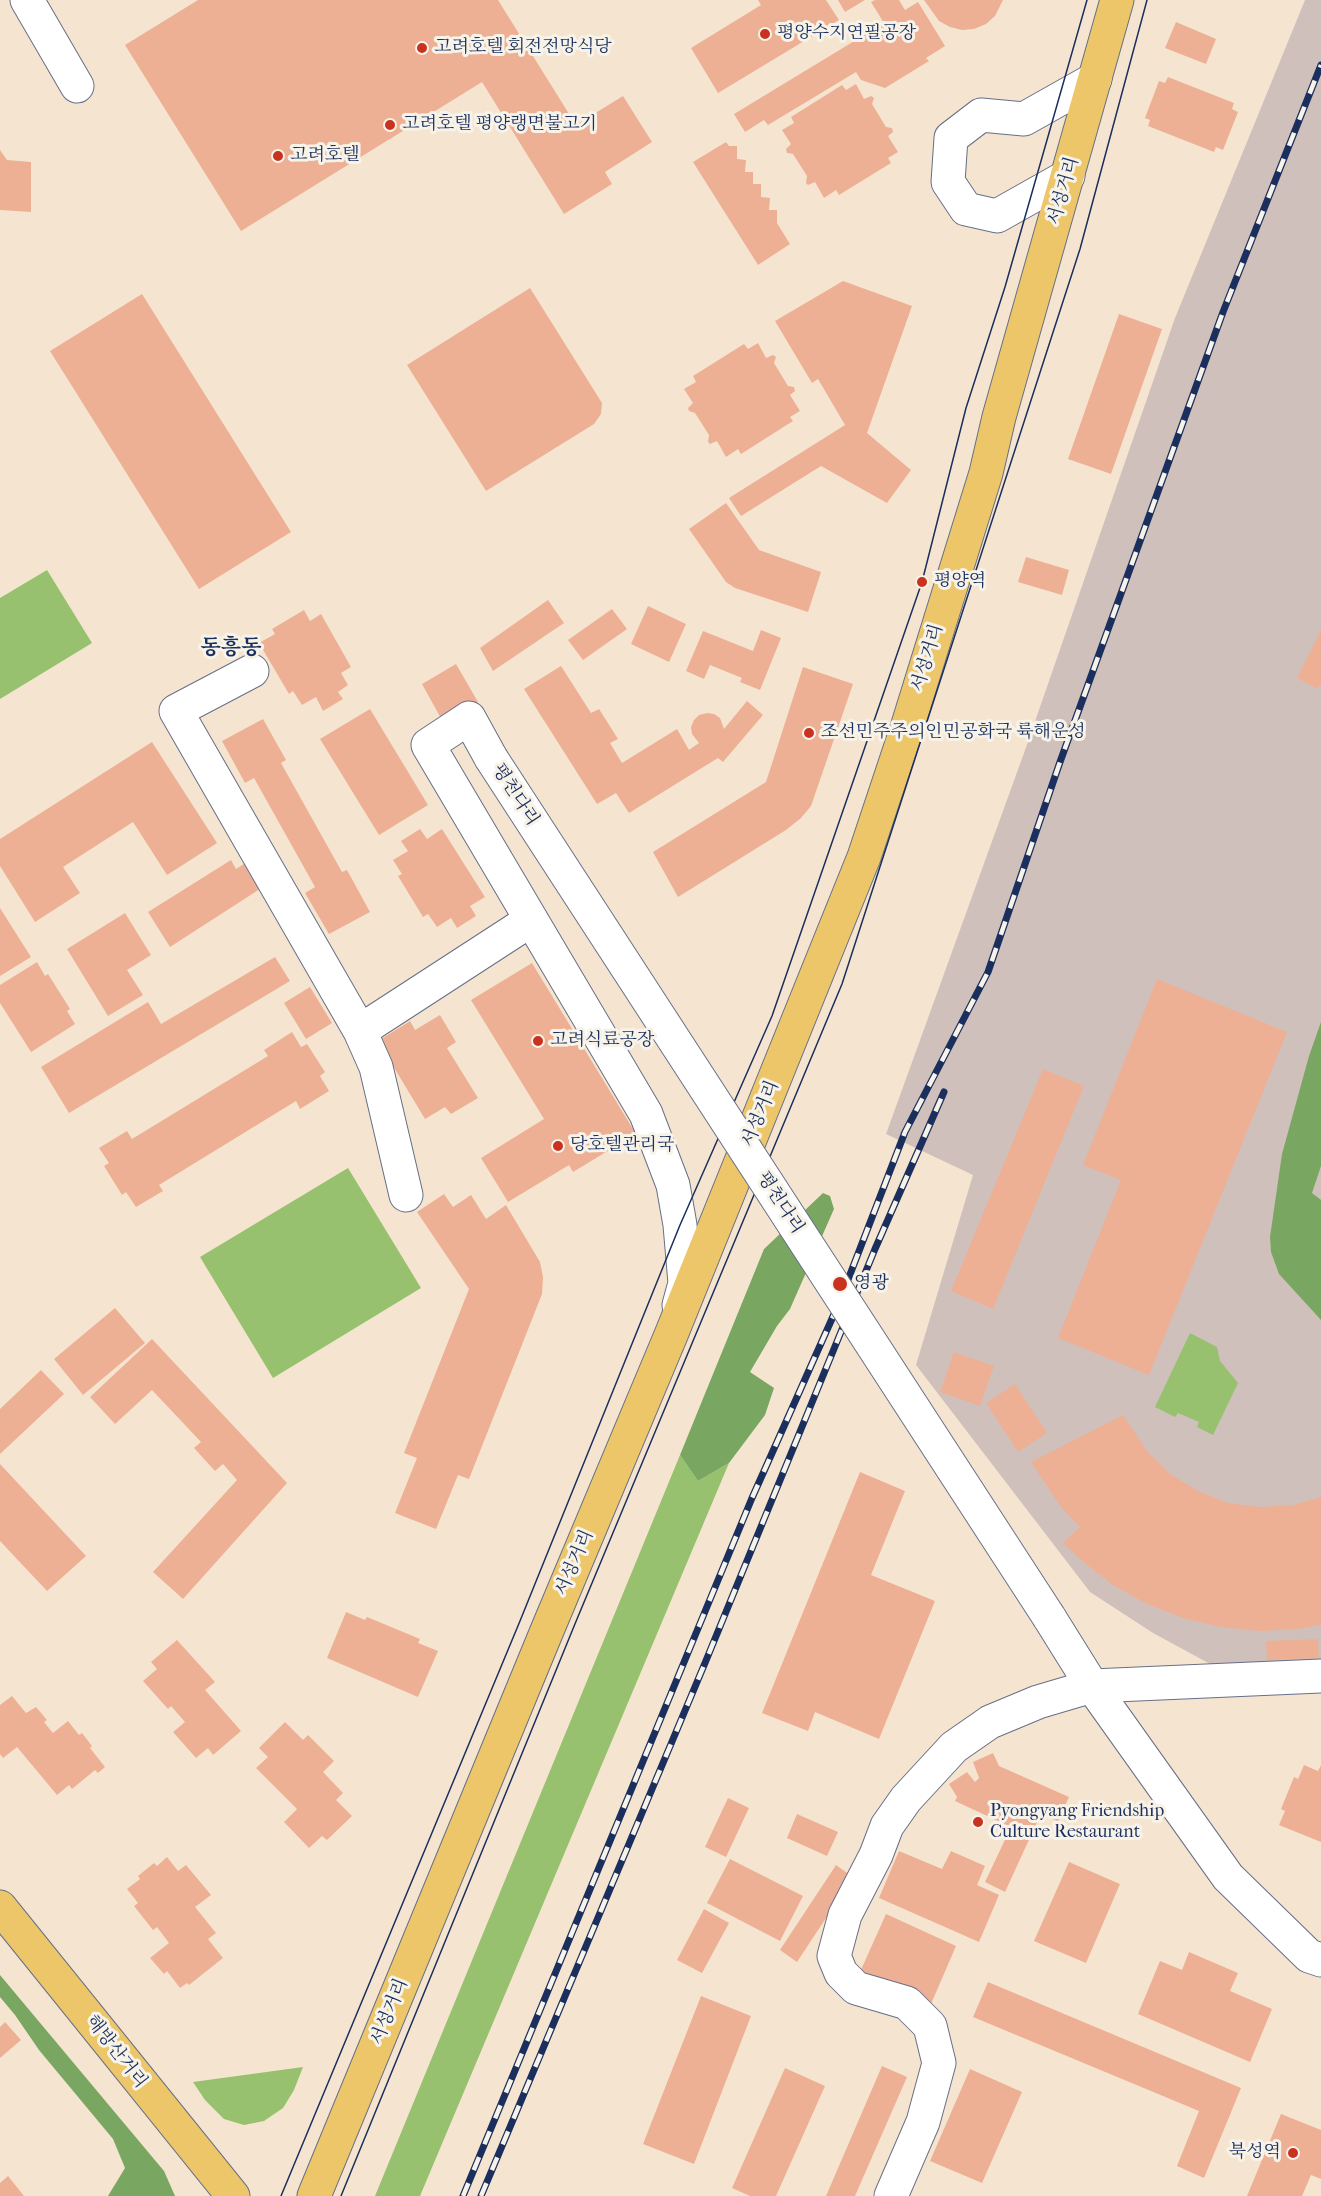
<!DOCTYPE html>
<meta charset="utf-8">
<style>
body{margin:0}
canvas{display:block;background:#f5e5d0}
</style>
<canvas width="1321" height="2196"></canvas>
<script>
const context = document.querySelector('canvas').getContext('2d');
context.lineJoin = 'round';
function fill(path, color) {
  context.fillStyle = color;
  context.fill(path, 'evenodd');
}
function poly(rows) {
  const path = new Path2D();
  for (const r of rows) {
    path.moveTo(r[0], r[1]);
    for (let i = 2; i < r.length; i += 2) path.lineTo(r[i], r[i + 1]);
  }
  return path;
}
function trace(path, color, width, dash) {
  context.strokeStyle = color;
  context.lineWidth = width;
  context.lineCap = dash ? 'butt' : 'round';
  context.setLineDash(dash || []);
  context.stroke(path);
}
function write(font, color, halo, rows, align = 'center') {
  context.font = font + ' "IM FELL French Canon","Noto Serif KR",serif';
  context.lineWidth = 6;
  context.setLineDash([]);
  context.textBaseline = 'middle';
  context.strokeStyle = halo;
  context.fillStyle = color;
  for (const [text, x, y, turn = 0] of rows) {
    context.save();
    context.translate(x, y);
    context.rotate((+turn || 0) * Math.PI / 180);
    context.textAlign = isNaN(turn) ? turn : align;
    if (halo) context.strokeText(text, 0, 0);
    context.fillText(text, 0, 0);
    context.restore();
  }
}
const industrial = poly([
 [1305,0,1321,0,1321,1663,1212,1665,1153,1633,1090,1592,916,1365,973,1175,886,1134,1024,753,1175,318]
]);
const green = poly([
 [47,570,92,643,0,699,0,598],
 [348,1168,421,1288,273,1378,200,1257],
 [1190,1333,1217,1347,1220,1361,1238,1383,1213,1435,1197,1427,1199,1422,1178,1413,1175,1417,1155,1407],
 [680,1455,698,1481,729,1463,420,2196,375,2196],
 [303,2067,294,2090,283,2108,264,2121,244,2125,224,2119,205,2100,193,2082]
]);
const forest = poly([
 [1321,1022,1321,1166,1312,1193,1321,1200,1321,1320,1279,1274,1271,1252,1270,1237,1282,1154,1309,1056],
 [823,1193,830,1196,834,1209,790,1309,777,1326,750,1372,774,1388,765,1415,729,1463,698,1481,680,1455,764,1249],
 [0,1975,164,2171,175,2196,108,2196,125,2168,113,2139,39,2050,15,2015,0,1997]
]);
const building = poly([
 [198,0,498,0,576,125,623,96,652,142,605,172,612,184,564,214,482,82,241,231,125,45],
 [758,0,826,0,839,20,718,93,691,48,761,5],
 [838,0,865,0,845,12],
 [875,0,899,0,905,10,918,2,945,46,926,58,929,61,885,88,861,80,856,72,768,125,764,120,745,132,734,114,884,23,871,2],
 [924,0,1003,0,995,16,986,24,974,29,962,30,950,27,939,21],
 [1176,22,1216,39,1206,64,1165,48],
 [1168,77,1234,103,1232,109,1238,112,1223,150,1216,147,1214,152,1148,126,1150,120,1145,118,1159,81,1165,83],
 [856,84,864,99,871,96,874,98,872,104,886,127,892,128,893,132,888,136,898,152,888,158,891,163,839,195,836,190,824,198,815,182,808,185,806,183,807,176,793,154,787,153,786,149,791,144,782,130,794,123,791,117,842,85,846,90],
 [726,142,729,146,737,146,737,159,746,160,745,172,753,172,753,184,761,184,761,197,770,198,769,210,777,210,777,223,790,244,758,265,693,162],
 [0,150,7,160,31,162,31,212,0,210],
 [843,281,912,306,867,433,911,470,887,503,821,466,741,516,729,498,845,425,818,379,812,383,775,321],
 [530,288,602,403,601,414,594,424,486,491,407,365],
 [142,294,291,532,199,589,50,351],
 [1119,314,1162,329,1111,474,1068,459],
 [758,343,766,358,773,355,776,357,774,363,788,386,794,387,795,391,790,395,800,411,790,417,793,421,741,454,738,449,726,457,717,441,710,444,708,442,709,435,695,413,689,411,688,408,693,403,684,389,696,382,693,376,744,344,748,349],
 [726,503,759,550,821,572,808,612,735,588,726,582,689,529],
 [1026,557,1069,570,1062,595,1018,582],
 [548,600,564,623,493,671,480,648],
 [648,606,686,624,669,662,631,644],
 [612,609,627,629,583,660,568,640],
 [304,610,310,621,321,614,351,667,341,673,348,685,338,692,343,699,323,711,316,697,302,705,293,691,289,694,259,643,275,634,272,629],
 [761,630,781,638,760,690,740,682,742,678,710,665,704,679,686,671,703,631,753,651],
 [1321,630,1321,683,1318,689,1297,678],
 [456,664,478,702,443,722,422,684],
 [561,666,591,713,599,709,618,739,610,743,622,763,677,729,689,750,699,743,692,734,691,727,694,720,699,715,707,713,714,714,720,718,724,729,747,701,763,715,723,762,718,758,629,813,616,793,597,804,524,689],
 [803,667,853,684,811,806,801,818,786,830,678,897,653,852,766,782],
 [370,709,428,805,379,835,320,739],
 [263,719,286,760,281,763,342,872,347,870,370,912,329,934,305,893,315,887,254,778,245,783,222,741],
 [152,742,217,843,167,875,133,822,63,867,80,893,35,922,0,866,0,839],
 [420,829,427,839,442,829,485,897,470,906,476,916,457,928,451,918,437,927,428,914,423,917,398,876,402,874,393,860,408,851,401,841],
 [231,860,236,869,247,862,263,887,170,947,148,912],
 [0,908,31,957,0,976],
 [125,913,151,955,127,970,143,995,108,1016,67,949],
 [275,957,290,981,69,1113,41,1067,148,1002,161,1024],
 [37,962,45,976,48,974,70,1009,67,1011,75,1024,31,1052,0,1003,0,985],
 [532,963,636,1134,573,1172,569,1165,508,1202,481,1158,544,1119,471,1000],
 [1157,979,1287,1032,1149,1375,1058,1338,1121,1180,1083,1165],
 [310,987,332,1023,306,1039,284,1003],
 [440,1015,456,1042,447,1048,478,1098,451,1114,445,1107,425,1119,378,1041,410,1021,415,1030],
 [292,1032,301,1047,307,1044,325,1072,320,1076,329,1091,300,1109,296,1101,159,1185,163,1191,136,1207,126,1192,122,1195,104,1166,109,1163,99,1148,127,1131,132,1139,268,1056,264,1050],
 [1043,1069,1084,1086,993,1309,951,1291],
 [444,1194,453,1207,471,1195,486,1219,506,1205,540,1262,543,1277,542,1294,469,1479,458,1475,436,1529,395,1513,417,1458,404,1453,469,1289,417,1212],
 [115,1308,145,1343,83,1395,54,1359],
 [152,1339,287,1483,183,1599,153,1572,237,1480,223,1464,215,1471,194,1448,201,1442,152,1390,115,1424,90,1397],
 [954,1352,994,1366,980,1406,940,1392],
 [41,1370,64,1394,0,1454,0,1409],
 [1015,1384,1047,1433,1018,1452,986,1403],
 [1123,1415,1147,1451,1170,1474,1198,1491,1228,1503,1260,1507,1293,1505,1321,1497,1321,1625,1298,1629,1260,1631,1221,1627,1183,1618,1147,1604,1113,1585,1082,1561,1063,1543,1080,1527,1061,1507,1031,1462],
 [0,1464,86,1556,47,1591,0,1541],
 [860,1472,905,1491,871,1575,935,1601,879,1739,815,1712,808,1731,762,1713],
 [346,1612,365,1620,367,1617,420,1639,418,1643,438,1651,418,1697,327,1658],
 [1318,1639,1319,1658,1267,1660,1266,1641],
 [177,1640,215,1682,205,1690,241,1731,213,1755,208,1748,196,1758,173,1732,185,1722,171,1706,168,1709,143,1681,157,1669,151,1662],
 [12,1696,26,1713,36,1707,47,1720,44,1722,53,1733,68,1721,79,1735,82,1733,92,1746,90,1748,105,1767,98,1773,95,1770,72,1789,69,1785,57,1795,17,1747,3,1758,0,1754,0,1705],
 [285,1722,303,1740,308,1735,334,1761,323,1772,343,1793,336,1800,352,1816,327,1840,322,1836,309,1848,284,1822,297,1809,256,1768,268,1757,259,1748],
 [993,1753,999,1766,1069,1797,1058,1821,1031,1810,1030,1814,1039,1818,1005,1892,985,1882,1011,1827,955,1801,957,1797,949,1784,967,1772,975,1782,979,1778,973,1762],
 [1304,1765,1318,1771,1321,1765,1321,1842,1279,1825,1285,1811,1281,1809,1294,1777,1298,1779],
 [728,1798,749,1808,726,1857,705,1847],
 [797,1814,838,1832,827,1856,787,1838],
 [899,1851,942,1869,951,1851,985,1866,977,1885,999,1895,979,1942,879,1898],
 [167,1857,178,1871,186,1865,211,1895,195,1907,216,1933,208,1939,223,1958,189,1985,187,1983,180,1988,167,1971,164,1974,150,1958,169,1943,157,1927,153,1930,134,1906,138,1903,127,1889,140,1879,138,1876,154,1863,157,1866],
 [730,1859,803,1896,780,1941,707,1903],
 [1069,1862,1120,1884,1086,1963,1034,1941],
 [836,1865,853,1877,797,1962,780,1950],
 [704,1909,729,1923,702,1973,677,1960],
 [886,1914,956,1946,931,2004,860,1972],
 [1189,1952,1238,1973,1230,1991,1272,2009,1250,2062,1138,2014,1160,1961,1182,1970],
 [988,1982,1241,2088,1204,2178,1177,2166,1199,2111,973,2017],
 [701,1996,751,2016,694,2164,643,2144],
 [5,2022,21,2040,0,2058,0,2027],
 [882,2066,907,2077,855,2196,826,2196],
 [785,2068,825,2086,776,2196,750,2196,732,2188],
 [970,2069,1022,2092,982,2183,930,2161],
 [1281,2114,1321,2130,1321,2179,1311,2175,1302,2196,1247,2196],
 [8,2176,24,2196,0,2196,0,2183]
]);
const minor = poly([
 [27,0,77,86],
 [1068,176,997,216,966,209,948,182,951,138,981,115,1024,119,1095,79],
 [252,671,176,711,360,1031,376,1067,406,1195],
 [491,758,469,718,428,745,646,1114,673,1185,680,1225,685,1283,679,1305],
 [360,1031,531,920],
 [1049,1617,1092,1686,1228,1877,1309,1956,1321,1960],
 [891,2196,923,2122,939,2063,930,2026,907,2003,856,1988,841,1973,834,1956,845,1915,876,1855,887,1826,906,1799,954,1747,990,1722,1038,1702,1092,1686,1321,1676]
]);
const major = poly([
 [0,1907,233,2196],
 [314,2196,546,1633,671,1335,864,857,906,731,986,473,999,417,1117,0]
]);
const tram = poly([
 [281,2196,520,1621,680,1225,772,1016,922,582,966,408,1005,287,1087,0],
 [341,2196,577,1619,842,984,1080,249,1147,0]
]);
const rail = poly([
 [463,2196,752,1498,839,1303,905,1132,988,972,1060,762,1223,312,1321,65],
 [481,2196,705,1663,875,1249,944,1092]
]);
const minorBridge = poly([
 [491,758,1049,1617]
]);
const markers = [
 [765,34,6,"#c8321e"],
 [422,48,6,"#c8321e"],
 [390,125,6,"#c8321e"],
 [278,156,6,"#c8321e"],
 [922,582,6,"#c8321e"],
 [809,733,6,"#c8321e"],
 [538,1041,6,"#c8321e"],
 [558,1146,6,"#c8321e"],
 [840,1284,8,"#c8321e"],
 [978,1822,6,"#c8321e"],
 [1293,2153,6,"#c8321e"]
];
const poiNames = [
 ["평양수지연필공장",777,34],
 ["고려호텔 회전전망식당",434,48],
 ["고려호텔 평양랭면불고기",402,125],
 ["고려호텔",290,156],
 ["평양역",934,582],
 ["조선민주주의인민공화국 륙해운성",821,733],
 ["고려식료공장",550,1041],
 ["당호텔관리국",570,1146],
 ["영광",854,1284],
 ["Pyongyang Friendship",990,1812],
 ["Culture Restaurant",990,1833],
 ["북성역",1281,2153,"right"]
];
const streetNames = [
 ["서성거리",1064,191,-74],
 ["서성거리",928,658,-73],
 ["평천다리",515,795,57],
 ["서성거리",761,1114,-68],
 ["평천다리",780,1203,57],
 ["서성거리",575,1563,-67],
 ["서성거리",390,2012,-68],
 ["해방산거리",116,2052,52]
];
const quarterNames = [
 ["동흥동",231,649]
];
fill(industrial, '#d0c0bc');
fill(green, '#97c16e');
fill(forest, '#79a761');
fill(building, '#edb094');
trace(minor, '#676f86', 35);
trace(major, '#676f86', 35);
trace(minor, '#fff', 33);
trace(major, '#ecc669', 33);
trace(tram, '#1b2f5e', 1.5);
trace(rail, '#1b2f5e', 7);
trace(rail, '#f7f3e8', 4.5, [14]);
trace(minorBridge, '#676f86', 35, []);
trace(minorBridge, '#fff', 33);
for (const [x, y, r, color] of markers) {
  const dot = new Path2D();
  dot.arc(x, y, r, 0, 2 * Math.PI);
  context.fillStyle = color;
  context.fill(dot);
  trace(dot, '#f7f3e8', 2);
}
write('18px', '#1b2f5e', '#f7f3e8', poiNames, 'left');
write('18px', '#1b2f5e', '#f7f3e8', streetNames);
write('bold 21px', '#1b2f5e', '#f7f3e8', quarterNames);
</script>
